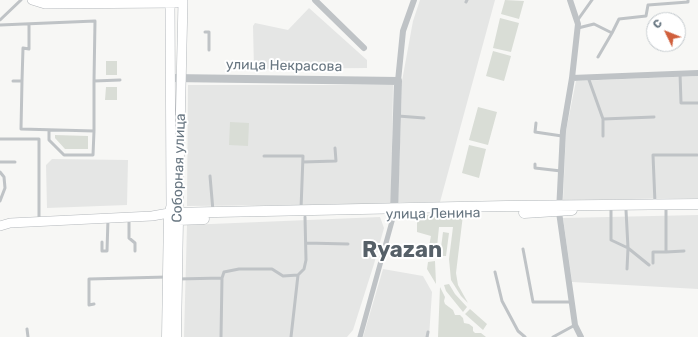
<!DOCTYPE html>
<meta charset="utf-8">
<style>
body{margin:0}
#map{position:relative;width:698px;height:337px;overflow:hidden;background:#f7f7f5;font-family:Rubik,sans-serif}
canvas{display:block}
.north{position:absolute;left:646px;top:12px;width:40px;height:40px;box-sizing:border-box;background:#fff;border:1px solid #c3c9cd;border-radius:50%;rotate:313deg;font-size:11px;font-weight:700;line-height:16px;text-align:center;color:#697782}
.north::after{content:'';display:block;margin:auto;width:14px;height:18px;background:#d05f3c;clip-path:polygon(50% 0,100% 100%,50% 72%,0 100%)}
</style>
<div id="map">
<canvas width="698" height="337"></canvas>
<div class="north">С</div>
</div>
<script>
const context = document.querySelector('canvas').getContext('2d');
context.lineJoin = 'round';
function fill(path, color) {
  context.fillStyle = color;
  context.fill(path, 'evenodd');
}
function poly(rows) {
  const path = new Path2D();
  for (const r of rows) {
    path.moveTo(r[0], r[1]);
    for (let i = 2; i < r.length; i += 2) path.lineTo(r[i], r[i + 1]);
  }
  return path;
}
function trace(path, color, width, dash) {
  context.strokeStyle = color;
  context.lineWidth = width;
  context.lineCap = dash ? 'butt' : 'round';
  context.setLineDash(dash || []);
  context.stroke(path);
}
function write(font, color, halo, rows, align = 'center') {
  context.font = font + ' Rubik,sans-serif';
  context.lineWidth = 4;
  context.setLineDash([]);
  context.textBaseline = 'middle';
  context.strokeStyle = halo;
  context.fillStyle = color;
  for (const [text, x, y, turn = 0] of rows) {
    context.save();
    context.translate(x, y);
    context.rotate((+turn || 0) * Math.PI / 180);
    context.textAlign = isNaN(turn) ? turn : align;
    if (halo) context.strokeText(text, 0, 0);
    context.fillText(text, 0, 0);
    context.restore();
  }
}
const built = poly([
 [420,0,495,0,440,202,398,202,402,81,413,21],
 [309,8,367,60,367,68,254,69,253,26,255,23,288,30],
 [698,76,698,198,563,200,566,131,576,81],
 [188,85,393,85,391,204,187,206],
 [52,159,128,160,127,205,47,208,46,165],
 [698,215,698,289,572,282,563,218],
 [380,217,384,228,374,264,353,330,347,337,184,337,187,225],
 [383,269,423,276,432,292,429,337,363,337]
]);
const green = poly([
 [505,0,524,1,519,19,501,14],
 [500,18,519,23,511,52,493,48],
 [493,51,511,56,504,81,486,76],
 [106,61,117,61,117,75,106,75],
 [106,87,117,87,117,100,105,100],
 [478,107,497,112,488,145,469,140],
 [230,122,249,123,248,146,229,145],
 [55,135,88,136,88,149,65,149,55,138],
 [469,145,486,149,479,178,462,173],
 [417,215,463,215,456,273,458,285,468,303,461,296,451,280,449,259,453,227,439,227,436,257,427,257,431,236,417,232],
 [443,232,449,233,446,256,440,256],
 [435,261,436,284,427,269,428,262],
 [449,284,455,294,467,307,463,312,446,291,444,285],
 [440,287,445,297,444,301,445,304,453,310,455,315,460,315,463,318,464,323,469,324,473,327,473,331,475,333,481,333,486,337,438,337],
 [470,309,487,324,483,330,465,314]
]);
const service = poly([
 [466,2,467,0],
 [0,20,21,0],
 [577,21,592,0],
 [0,25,95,21,94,81],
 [578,28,594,24,612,33,619,19,646,16,648,5,688,2,688,0],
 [205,32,209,32,209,50],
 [598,57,612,33],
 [680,73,681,103,698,103],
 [588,77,603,119,603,136],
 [13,81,22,81,21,129,94,131,94,81,120,80],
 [22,81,23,48,29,49,29,24],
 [398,116,424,118],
 [603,119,654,117],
 [536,123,535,132,562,136],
 [49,130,49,140,64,155,93,155,94,131],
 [0,139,39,139,39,220],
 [264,156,303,156,301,209],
 [0,162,15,162],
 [303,162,336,161,335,148],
 [535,164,535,168,561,171],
 [0,172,4,177,5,188,0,201],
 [210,176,213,211],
 [655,203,653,155,697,155],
 [611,210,611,240,628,248,627,269],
 [626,210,628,248,649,265],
 [129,219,129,238,135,243,135,251],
 [102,242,102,251,107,251,108,219],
 [306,243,348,244],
 [523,249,533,302,571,302],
 [666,252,684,251],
 [653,263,653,252,666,252,666,210],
 [495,272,502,301,518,331,525,337],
 [178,279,222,278],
 [94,304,89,305,89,279,167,277],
 [27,329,28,337],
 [221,337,222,278,224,272,239,269,272,269,283,276,298,275],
 [291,337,298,275,304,269,306,260,305,217],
 [427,337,428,332],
 [553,337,575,325]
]);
const pedestrian = poly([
 [360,337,394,214]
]);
const minor = poly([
 [315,0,364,48],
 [570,0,578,24,572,78,563,131,559,212,575,325,581,337],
 [572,78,698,73],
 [398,81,403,31,414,0]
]);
const tertiary = poly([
 [171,78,398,81,394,214]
]);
const secondary = poly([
 [32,0,45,4,176,3],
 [178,219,183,1],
 [0,226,10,223,152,216,169,213,171,206,170,0]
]);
const primary = poly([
 [524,213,572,210],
 [167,337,169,213,506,206,698,204],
 [176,337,178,220,204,219]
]);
const streetNames = [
 ["улица Некрасова",284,66,1],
 ["Соборная улица",179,168,-88],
 ["улица Ленина",433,214,-1]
];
const townNames = [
 ["Ryazan",402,251]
];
fill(built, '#e5e6e5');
fill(green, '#d9ddd6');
trace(secondary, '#b4b8bc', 10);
trace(primary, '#b2b7ba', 11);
trace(service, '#bfc3c6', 3);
trace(pedestrian, '#bfc3c6', 5);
trace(minor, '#bfc3c6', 6);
trace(tertiary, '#bfc3c6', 8);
trace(secondary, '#fff', 9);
trace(primary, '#fff', 10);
write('14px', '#697782', '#fff', streetNames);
write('bold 22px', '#566068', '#fff', townNames);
</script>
